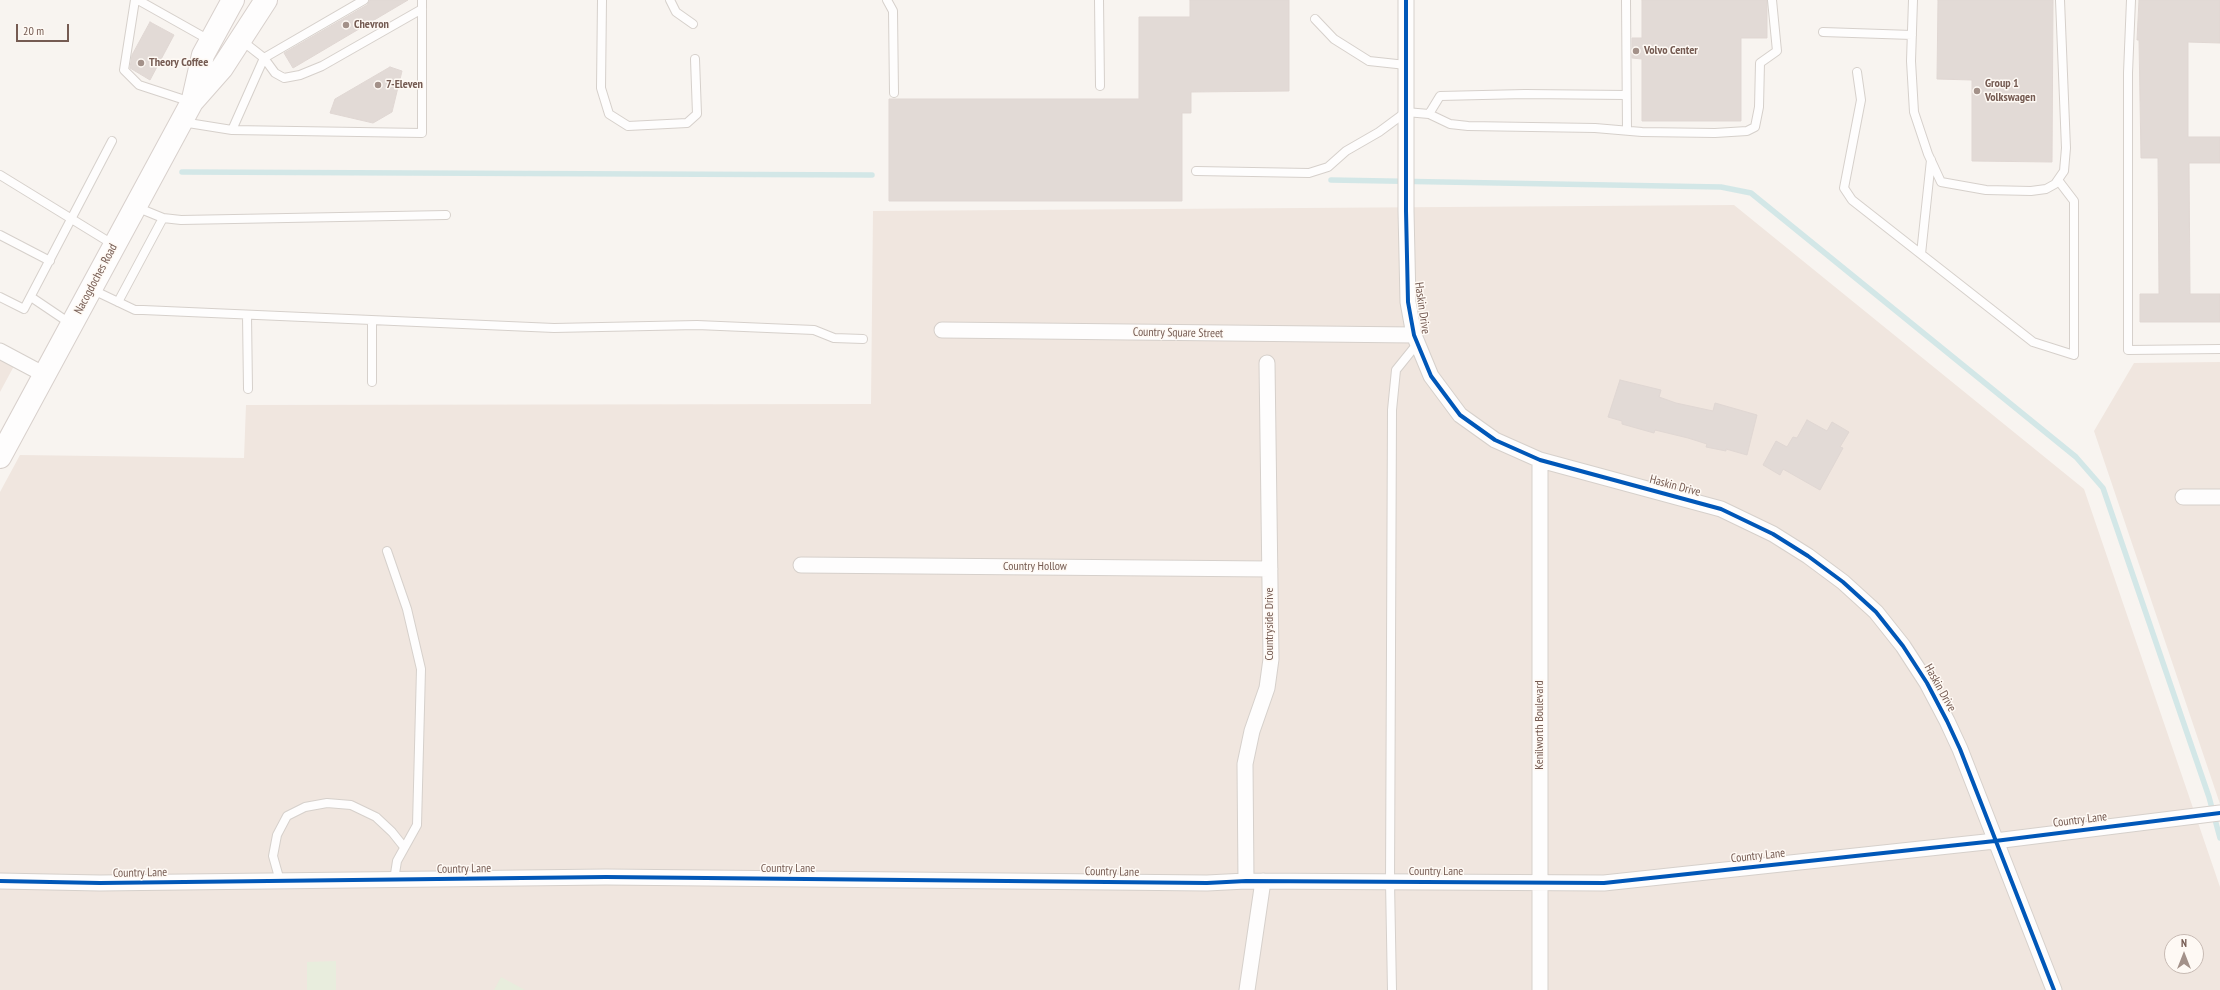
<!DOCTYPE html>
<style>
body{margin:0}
#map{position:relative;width:2220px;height:990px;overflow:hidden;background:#f8f4f0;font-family:"PT Sans Narrow",sans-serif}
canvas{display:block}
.north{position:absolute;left:2164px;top:934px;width:40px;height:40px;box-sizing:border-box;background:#fef9f4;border:1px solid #c7bab3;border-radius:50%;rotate:0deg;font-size:11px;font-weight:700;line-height:16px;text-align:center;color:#755b52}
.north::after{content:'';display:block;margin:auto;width:14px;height:18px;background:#a39189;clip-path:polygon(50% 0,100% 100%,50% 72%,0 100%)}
.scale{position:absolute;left:16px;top:24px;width:53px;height:18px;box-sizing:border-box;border:2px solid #755b52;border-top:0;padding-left:5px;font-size:12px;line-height:14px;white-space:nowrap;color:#755b52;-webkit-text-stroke:3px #fef9f4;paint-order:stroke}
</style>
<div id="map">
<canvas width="2220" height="990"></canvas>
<div class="north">N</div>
<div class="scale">20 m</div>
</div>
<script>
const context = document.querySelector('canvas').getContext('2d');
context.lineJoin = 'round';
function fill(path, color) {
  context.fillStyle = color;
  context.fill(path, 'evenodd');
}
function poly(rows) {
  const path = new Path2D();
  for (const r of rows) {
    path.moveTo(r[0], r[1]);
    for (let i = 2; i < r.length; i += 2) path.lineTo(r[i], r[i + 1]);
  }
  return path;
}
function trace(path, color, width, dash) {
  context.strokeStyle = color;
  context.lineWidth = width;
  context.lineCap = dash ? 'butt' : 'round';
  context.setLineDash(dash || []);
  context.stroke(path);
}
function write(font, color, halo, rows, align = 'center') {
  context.font = font + ' "PT Sans Narrow",sans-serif';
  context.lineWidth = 3;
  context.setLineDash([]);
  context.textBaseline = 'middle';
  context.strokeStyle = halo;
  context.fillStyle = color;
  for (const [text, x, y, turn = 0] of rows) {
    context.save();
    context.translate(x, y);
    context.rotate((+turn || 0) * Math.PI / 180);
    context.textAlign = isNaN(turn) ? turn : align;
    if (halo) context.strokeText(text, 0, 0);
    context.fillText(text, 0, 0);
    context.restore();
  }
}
const residential = poly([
 [1734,205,2084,489,2220,887,2220,990,0,990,0,492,20,455,244,458,246,405,871,404,873,211],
 [2172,942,2196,942,2196,966,2172,966],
 [0,360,14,366,0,392],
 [2220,362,2220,804,2094,431,2134,363]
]);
const green = poly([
 [336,961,336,990,307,990,307,962],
 [501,977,525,990,494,990]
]);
const stream = poly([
 [182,172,872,175],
 [1331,180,1721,187,1751,193,2076,457,2103,488,2209,797,2220,838]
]);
const building = poly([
 [370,0,408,0,293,68,284,53,367,5,370,0],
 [1190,0,1289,0,1289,91,1191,92,1191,113,1182,113,1182,201,889,201,889,99,1139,99,1139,17,1190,17,1190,0],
 [1642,0,1767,0,1767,38,1741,38,1741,121,1642,121,1642,59,1632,58,1632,38,1642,38,1642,0],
 [1938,0,2053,0,2052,162,1972,161,1972,80,1937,79,1938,0],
 [2139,0,2220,0,2220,43,2188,42,2188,137,2220,137,2220,163,2189,163,2190,294,2220,294,2220,322,2140,322,2140,294,2159,294,2158,158,2141,158,2139,40,2137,40,2139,0],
 [150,22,174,35,150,80,130,68,132,55,150,22],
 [390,67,402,71,392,112,373,123,330,113,335,99,390,67],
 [1620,380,1661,390,1659,397,1676,403,1713,411,1715,403,1757,415,1747,455,1726,449,1726,451,1706,447,1707,444,1688,438,1655,430,1654,433,1622,424,1622,421,1608,417,1620,380],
 [1807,420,1827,431,1832,422,1849,432,1840,447,1843,448,1820,490,1783,469,1780,475,1763,465,1776,441,1787,447,1793,437,1797,438,1807,420]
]);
const service = poly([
 [135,0,124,70,139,85,191,102],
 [138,0,211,41],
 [602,0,601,88,609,114,628,126,687,123,697,114,695,59],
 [670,0,676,12,693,24],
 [887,0,893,11,894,93],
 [1099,0,1100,86],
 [1626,0,1627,130],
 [1913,0,1911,61,1914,112,1928,154,1941,182,1986,190,2031,191,2046,189,2055,184,2064,171,2066,148,2060,0],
 [2131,0,2128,73,2128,350,2220,349],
 [1315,19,1334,39,1369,61,1406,65],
 [1823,32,1912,35],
 [241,40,264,58,364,0],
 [264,58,275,73,284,78,300,75,322,66,422,9],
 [1857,72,1861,100,1844,188,1852,200,2033,342,2074,355,2074,201,2058,180],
 [1429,114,1440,96,1525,94,1626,95],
 [182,122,232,130,264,58],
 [232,130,422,133,422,0],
 [1196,171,1309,173,1328,167,1346,151,1379,132,1406,112,1429,114,1450,124,1468,126,1595,128,1642,132,1715,133,1747,131,1755,127,1759,107,1760,63,1777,51,1772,0],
 [0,175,114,245],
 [136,207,163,218,181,220,446,215],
 [0,235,50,261],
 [1921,254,1931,160],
 [93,290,135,310,143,310,554,328,697,325,814,330,834,338,863,339],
 [0,297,24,309,112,141],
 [31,297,71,324],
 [118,302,163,218],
 [247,315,248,389],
 [372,382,372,321],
 [387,551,407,609,421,669,417,825,397,861,394,880],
 [280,881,273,856,277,835,287,816,305,807,327,803,351,805,376,817,392,832,404,847],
 [1392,990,1390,882,1392,410,1396,370,1417,344]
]);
const minor = poly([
 [1406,0,1406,211,1408,302,1414,335,1431,376,1460,415,1495,440,1540,460,1721,509,1773,534,1808,556,1843,582,1876,612,1903,646,1927,683,1947,721,1960,749,2054,990],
 [942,330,1414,335],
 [0,351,45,375],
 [2183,497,2220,497],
 [801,565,1270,569],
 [0,881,100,883,606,877,1207,883,1246,881,1604,883,1995,841,2220,813],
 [1246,881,1245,764,1252,731,1267,688,1271,659,1267,363],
 [1247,990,1263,881],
 [1540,990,1540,460]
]);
const secondary = poly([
 [193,99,203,55,233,0],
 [0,457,192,102,222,68,266,0]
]);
const cycleway = poly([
 [1406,0,1406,211,1408,302,1414,335,1431,376,1460,415,1495,440,1540,460,1721,509,1773,534,1808,556,1843,582,1876,612,1903,646,1927,683,1947,721,1960,749,2054,990],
 [0,881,100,883,606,877,1207,883,1246,881,1604,883,1995,841,2220,813]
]);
const markers = [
 [346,25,4,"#a39189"],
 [1636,51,4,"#a39189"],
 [141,63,4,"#a39189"],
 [378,85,4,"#a39189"],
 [1977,91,4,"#a39189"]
];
const poiNames = [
 ["Chevron",354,25],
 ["Volvo Center",1644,51],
 ["Theory Coffee",149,63],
 ["Group 1",1985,84],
 ["Volkswagen",1985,98],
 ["7-Eleven",386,85]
];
const streetNames = [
 ["Nacogdoches Road",96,279,-62],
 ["Haskin Drive",1422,308,82],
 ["Country Square Street",1178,333,1],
 ["Haskin Drive",1675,486,15],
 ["Country Hollow",1035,567],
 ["Countryside Drive",1270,624,-90],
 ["Haskin Drive",1940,688,61],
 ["Kenilworth Boulevard",1540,725,-90],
 ["Country Lane",2080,820,-7],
 ["Country Lane",1758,856,-6],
 ["Country Lane",464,869,-1],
 ["Country Lane",788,869],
 ["Country Lane",1112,872,1],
 ["Country Lane",1436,872],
 ["Country Lane",140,873,-1]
];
fill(residential, '#f0e6df');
fill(green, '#e8eddd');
trace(stream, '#d3e7e7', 5.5);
fill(building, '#e2dad6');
trace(building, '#e0d7d3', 1);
trace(service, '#d6d0cb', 10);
trace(minor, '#d6d0cb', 17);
trace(secondary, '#d8d0cc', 24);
trace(service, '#fefdfd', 8);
trace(minor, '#fefdfd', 15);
trace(secondary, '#fefdfd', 22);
trace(cycleway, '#0057b8', 4);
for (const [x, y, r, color] of markers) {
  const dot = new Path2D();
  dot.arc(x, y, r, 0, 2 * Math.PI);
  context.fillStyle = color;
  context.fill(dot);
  trace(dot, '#fef9f4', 1.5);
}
write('bold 12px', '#755b52', '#fef9f4', poiNames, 'left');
write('12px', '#755b52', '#fef9f4', streetNames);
</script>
